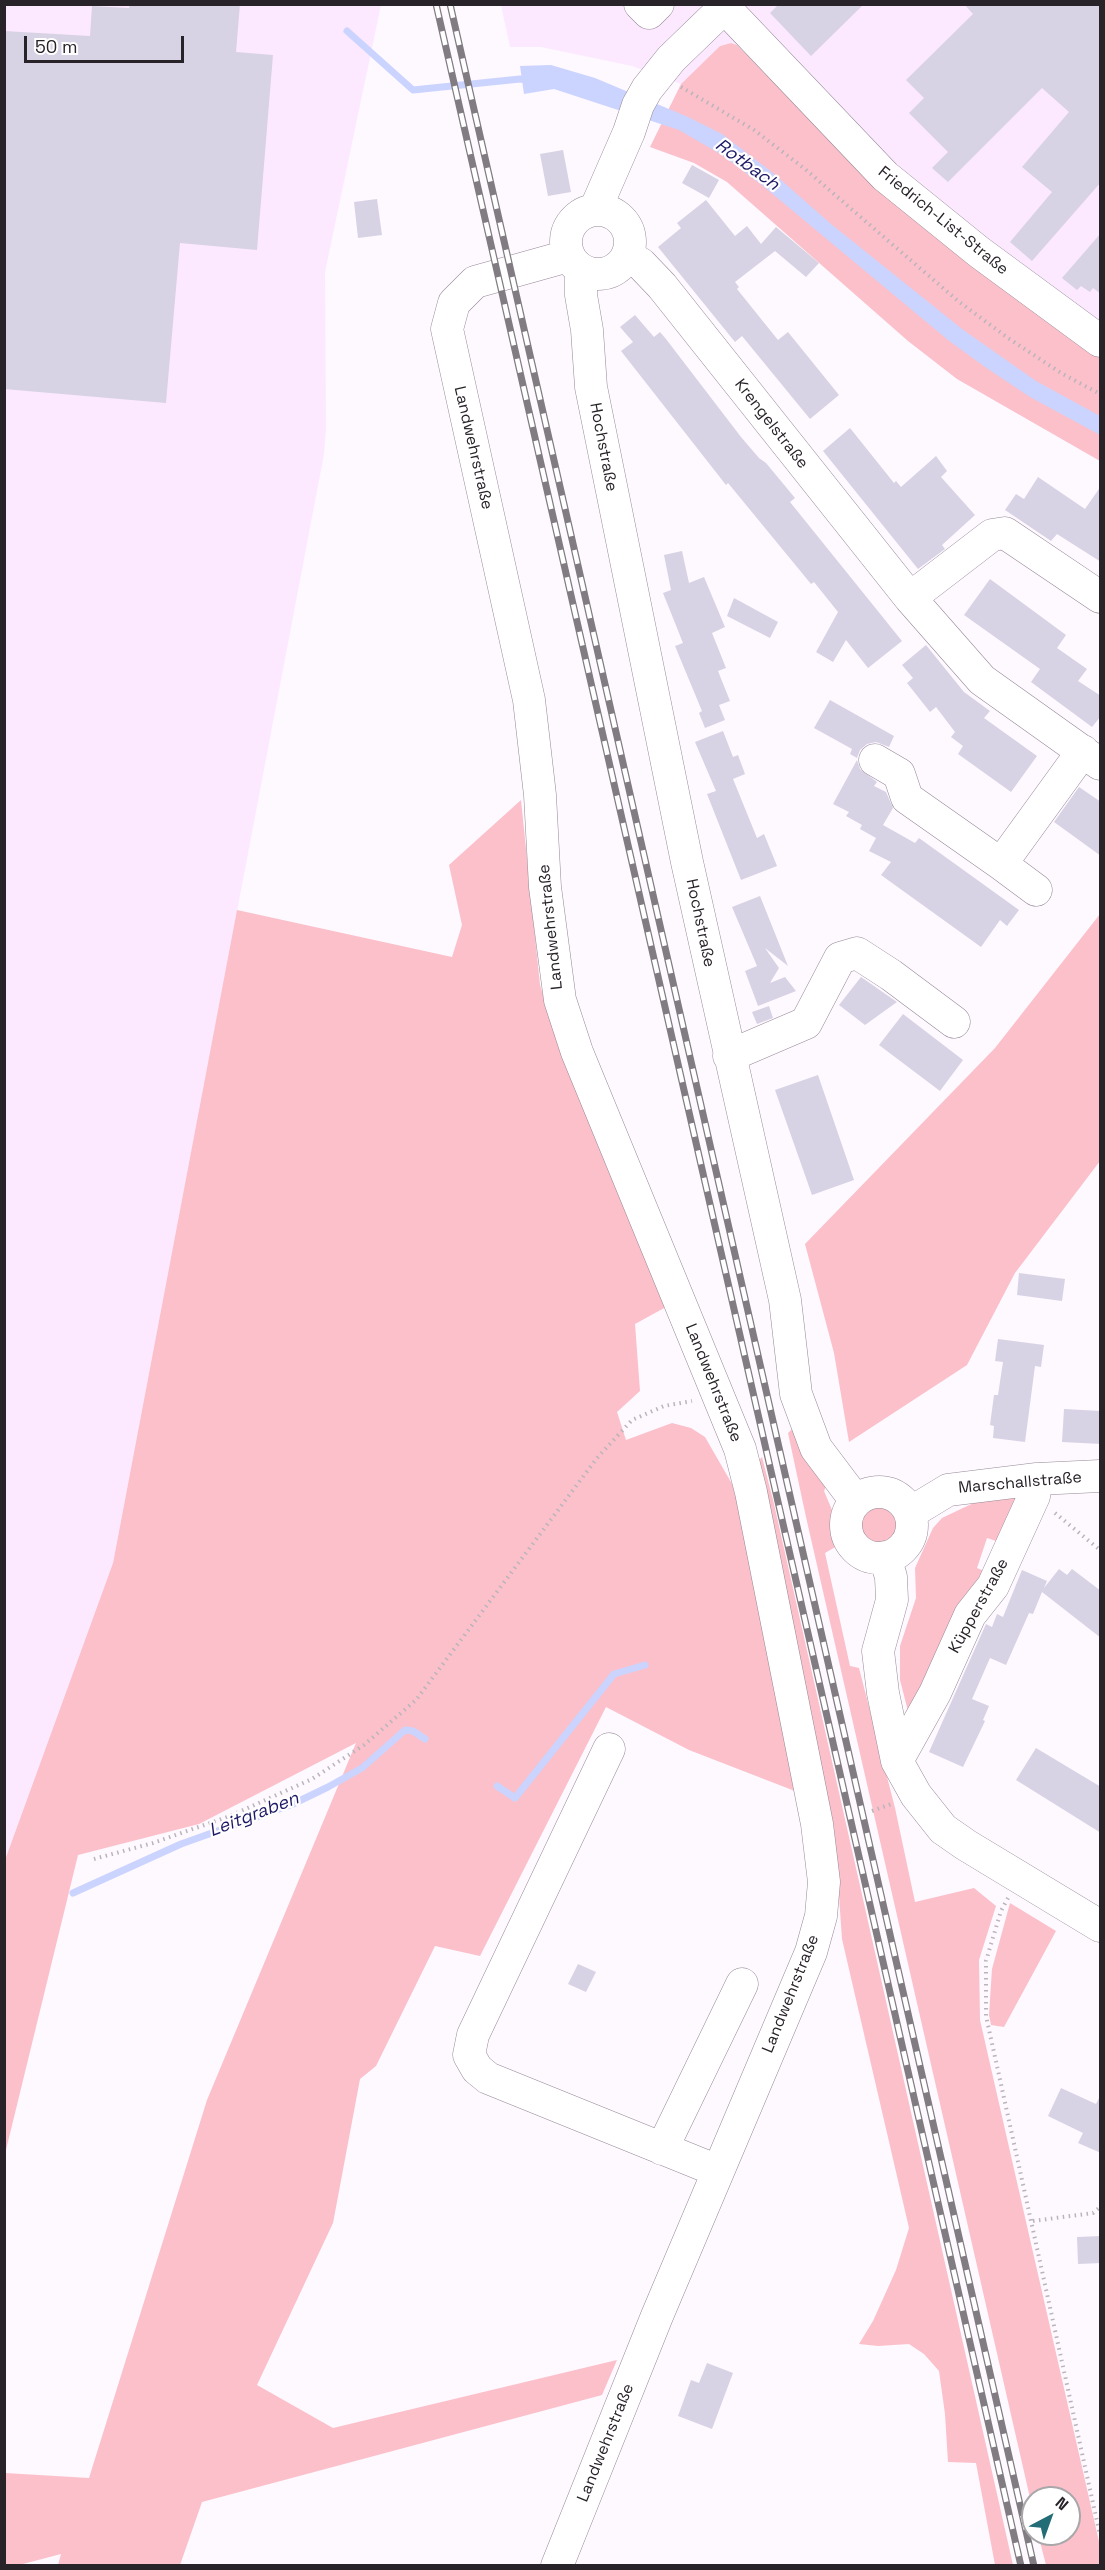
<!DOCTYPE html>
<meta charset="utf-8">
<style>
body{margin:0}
#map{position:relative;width:1105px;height:2570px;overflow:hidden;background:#fef8ff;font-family:"Space Grotesk",sans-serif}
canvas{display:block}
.frame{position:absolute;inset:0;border:6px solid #282329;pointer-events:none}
.north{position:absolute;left:1021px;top:2486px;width:60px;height:60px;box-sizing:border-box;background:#fff;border:2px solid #a9a7a9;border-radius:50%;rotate:41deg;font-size:16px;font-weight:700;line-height:24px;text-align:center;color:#282329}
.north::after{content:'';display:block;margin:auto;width:21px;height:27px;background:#236d77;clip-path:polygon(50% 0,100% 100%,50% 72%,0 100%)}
.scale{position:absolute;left:24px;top:36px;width:160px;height:27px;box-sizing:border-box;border:3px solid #282329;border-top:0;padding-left:8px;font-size:18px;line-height:21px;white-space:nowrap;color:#282329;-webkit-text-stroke:4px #fff;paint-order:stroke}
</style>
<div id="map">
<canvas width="1105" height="2570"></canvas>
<div class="frame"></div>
<div class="north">N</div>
<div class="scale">50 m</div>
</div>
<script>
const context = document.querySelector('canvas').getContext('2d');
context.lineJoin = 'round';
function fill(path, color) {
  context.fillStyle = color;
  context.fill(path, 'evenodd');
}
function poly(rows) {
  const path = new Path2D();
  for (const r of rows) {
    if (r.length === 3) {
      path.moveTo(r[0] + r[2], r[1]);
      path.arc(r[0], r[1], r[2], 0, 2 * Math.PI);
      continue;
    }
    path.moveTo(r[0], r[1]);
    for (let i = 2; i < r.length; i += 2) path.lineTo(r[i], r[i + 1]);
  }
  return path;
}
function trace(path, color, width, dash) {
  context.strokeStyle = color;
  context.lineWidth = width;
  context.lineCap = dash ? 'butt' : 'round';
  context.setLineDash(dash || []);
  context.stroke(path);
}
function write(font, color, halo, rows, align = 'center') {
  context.font = font + ' "Space Grotesk",sans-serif';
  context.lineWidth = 4.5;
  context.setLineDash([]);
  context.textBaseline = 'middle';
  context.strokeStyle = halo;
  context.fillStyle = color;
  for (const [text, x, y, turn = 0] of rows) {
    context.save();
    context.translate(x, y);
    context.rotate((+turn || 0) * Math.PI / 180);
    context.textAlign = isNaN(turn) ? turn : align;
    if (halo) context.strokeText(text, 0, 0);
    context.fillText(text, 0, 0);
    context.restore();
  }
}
const built = poly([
 [5,5,381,5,325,272,326,429,324,454,113,1563,5,1860],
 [501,5,1100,5,1100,352,1027,307,985,276,860,171,737,45,731,43,720,46,681,84,632,66,541,47,510,47]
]);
const green = poly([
 [731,43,737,45,860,171,985,276,1027,307,1100,352,1100,461,957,379,908,341,727,182,694,163,650,147,681,84,720,46],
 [521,800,540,985,563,1056,666,1307,635,1324,640,1391,617,1412,626,1440,672,1423,691,1428,705,1437,743,1503,800,1793,689,1750,606,1707,480,1956,435,1946,376,2066,360,2079,333,2223,257,2385,333,2428,617,2360,602,2395,202,2502,180,2565,58,2565,61,2554,19,2565,5,2565,5,2473,89,2478,207,2100,356,1743,199,1824,78,1855,5,2154,5,1860,113,1563,237,910,452,957,462,925,449,865],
 [1100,914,1100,1161,1015,1273,967,1365,849,1442,834,1353,805,1244,995,1048],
 [794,1427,827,1484,824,1491,832,1510,837,1546,825,1553,850,1666,859,1668,895,1808,915,1902,974,1888,996,1906,979,1960,980,2020,1100,2546,1100,2565,1046,2565,1038,2534,1069,2534,1069,2498,1033,2498,1033,2511,806,1517,788,1433],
 [762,1457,774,1504,1013,2565,995,2565,976,2463,948,2462,945,2414,939,2371,924,2354,909,2344,878,2346,859,2344,873,2321,896,2270,909,2228,842,1939,838,1881,752,1467],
 [1020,1496,1005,1544,987,1538,977,1568,992,1574,909,1715,900,1680,900,1646,916,1598,915,1568,933,1528,942,1518,982,1499],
 [880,1524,24],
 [1010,1903,1056,1931,1004,2027,991,2025,989,2015,992,1969]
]);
const water = poly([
 [551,65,595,78,688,117,722,134,773,173,831,224,962,329,1036,381,1100,416,1100,435,1030,397,985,367,948,340,763,186,722,155,679,130,554,89,524,94,520,66]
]);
const stream = poly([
 [347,31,413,90,520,79,531,80],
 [497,1786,515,1798,614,1674,645,1665],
 [73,1893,181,1844,293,1804,328,1787,362,1768,405,1730,413,1731,425,1739]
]);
const building = poly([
 [130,4,240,4,236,52,273,55,257,250,180,243,166,403,4,389,4,31,90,36,92,6,129,8],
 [779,4,864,4,811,56,770,13],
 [964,4,1101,4,1101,182,1032,261,1010,242,1052,192,1022,167,1069,112,1042,88,948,182,932,168,948,152,909,113,924,98,906,80,973,14],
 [563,150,571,192,548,196,540,154],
 [692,165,719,180,709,198,682,183],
 [377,199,382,235,358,238,354,202],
 [706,200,735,236,747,226,761,244,776,227,819,263,806,277,775,251,735,282,739,287,737,289,778,340,788,332,839,395,810,419,742,336,735,342,658,247,681,228,677,223],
 [1101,233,1101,294,1093,288,1090,292,1081,286,1077,290,1062,278],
 [635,315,654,337,660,332,666,339,741,437,759,458,766,463,795,498,790,502,902,641,868,668,846,640,833,662,816,652,838,612,814,582,811,584,728,483,726,485,621,351,633,342,620,327],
 [850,428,894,483,896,481,901,487,936,456,947,471,941,477,975,515,942,545,945,549,918,569,823,451],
 [1038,477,1085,509,1101,486,1101,562,1057,534,1051,541,1005,510,1016,494,1024,499],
 [682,551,689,583,704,577,725,627,712,633,726,668,718,671,730,701,719,705,725,720,705,728,699,713,702,711,675,646,683,643,663,593,671,590,664,555],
 [990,579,1066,635,1057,648,1087,669,1078,681,1101,696,1101,716,1092,727,1031,682,1040,669,964,615],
 [734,598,778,622,770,638,727,616],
 [926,645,964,692,990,711,984,718,1037,756,1011,792,958,754,963,746,951,737,955,732,936,707,930,712,907,683,913,678,902,665],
 [830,700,894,736,889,747,876,742,867,744,860,750,857,758,850,754,852,749,814,728],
 [723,731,733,757,738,755,745,774,733,779,757,838,764,834,777,866,741,880,707,794,716,791,695,742],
 [857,760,860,769,877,782,874,786,886,792,893,808,883,825,915,843,919,838,1019,910,1007,926,1000,920,981,947,881,875,891,862,869,851,876,838,860,829,862,825,846,816,849,812,833,804],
 [1079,787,1101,802,1101,856,1054,822],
 [760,896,788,966,765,948,779,968,770,983,785,977,796,991,758,1006,745,971,757,966,732,907],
 [861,977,897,1002,865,1025,839,1005],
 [769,1006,773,1018,757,1024,752,1012],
 [903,1014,963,1060,940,1091,879,1045],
 [818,1075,854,1180,812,1195,775,1090],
 [1019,1273,1065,1279,1062,1301,1017,1295],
 [998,1339,1044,1345,1041,1367,1035,1366,1025,1442,993,1438,994,1426,990,1425,994,1395,998,1395,1003,1362,995,1361],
 [1064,1409,1101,1411,1101,1444,1062,1442],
 [1059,1569,1067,1575,1072,1569,1101,1591,1101,1638,1042,1592,1033,1614,1029,1613,1006,1665,990,1658,972,1699,989,1706,983,1720,985,1721,963,1767,929,1752,986,1624,992,1627,997,1614,1003,1617,1022,1570,1047,1581,1044,1588],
 [1036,1748,1101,1787,1101,1833,1016,1780],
 [578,1964,596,1972,586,1992,568,1984],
 [1061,2088,1096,2104,1101,2094,1101,2153,1078,2143,1083,2133,1048,2116],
 [1101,2236,1101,2263,1078,2264,1077,2237],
 [707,2363,733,2373,712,2429,678,2416,691,2380,699,2383]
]);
const path = poly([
 [681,87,754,130,805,169,958,301,1008,338,1061,373,1100,394],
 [1055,1513,1100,1550],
 [872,1811,891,1804],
 [94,1859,153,1843,230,1816,312,1779,364,1745,416,1700,597,1458,632,1420,664,1406,692,1401],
 [1008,1898,1001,1911,986,1961,986,2016,1100,2535],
 [1033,2221,1093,2213,1100,2207]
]);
const minor = poly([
 [640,4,649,13,658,4],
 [725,8,885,176,979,252,1100,341],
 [598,242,32],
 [595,210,629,132,638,105,647,89,671,59,728,4],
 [628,256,641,264,662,286,910,598,982,680,1100,764],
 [581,270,581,295,587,330,591,387,687,862,785,1300,796,1394,816,1448,856,1501],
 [910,598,992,535,1005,533,1100,597],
 [875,760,899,774,907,798,1001,864,1083,751],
 [1001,864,1036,890],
 [729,1056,806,1023,840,958,857,953,891,975,954,1022],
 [879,1525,33],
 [910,1513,948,1490,1037,1479,1100,1476],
 [885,1557,891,1577,892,1600,878,1651,883,1693,897,1761,916,1795,943,1829,966,1845,1100,1926],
 [609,1749,473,2035,469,2055,477,2069,488,2078,718,2171],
 [897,1761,935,1693,970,1615,993,1586,1034,1496,1037,1479],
 [662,2149,742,1984],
 [557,2566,657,2316,811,1952,821,1916,824,1882,817,1824,751,1492,740,1449,577,1052,560,1000,545,887,540,795,529,700,447,329,454,303,475,282,568,256]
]);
const rail = poly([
 [436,4,1021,2566],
 [450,4,1034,2566]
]);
const streetNames = [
 ["Friedrich-List-Straße",943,221,39],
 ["Krengelstraße",771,424,52],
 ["Hochstraße",603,447,79],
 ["Landwehrstraße",473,448,77],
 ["Hochstraße",700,923,78],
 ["Landwehrstraße",551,927,-96],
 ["Landwehrstraße",713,1383,68],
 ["Marschallstraße",1020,1483,-5],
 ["Küpperstraße",979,1606,-61],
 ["Landwehrstraße",791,1994,-68],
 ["Landwehrstraße",606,2443,-68]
];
const waterNames = [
 ["Rotbach",747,165,36],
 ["Leitgraben",254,1815,-21]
];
fill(built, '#fce9ff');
fill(green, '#fbc0ca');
fill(water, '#cbd4fe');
trace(stream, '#cbd4fe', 7);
fill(building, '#d8d2e5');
trace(minor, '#968997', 33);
trace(path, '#bab4bb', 4, [1.5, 4.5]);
trace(minor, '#fff', 32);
trace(rail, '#817c82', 7);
trace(rail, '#fff', 4.5, [14]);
write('16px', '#282329', '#fff', streetNames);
write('italic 18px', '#1d1966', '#fff', waterNames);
</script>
